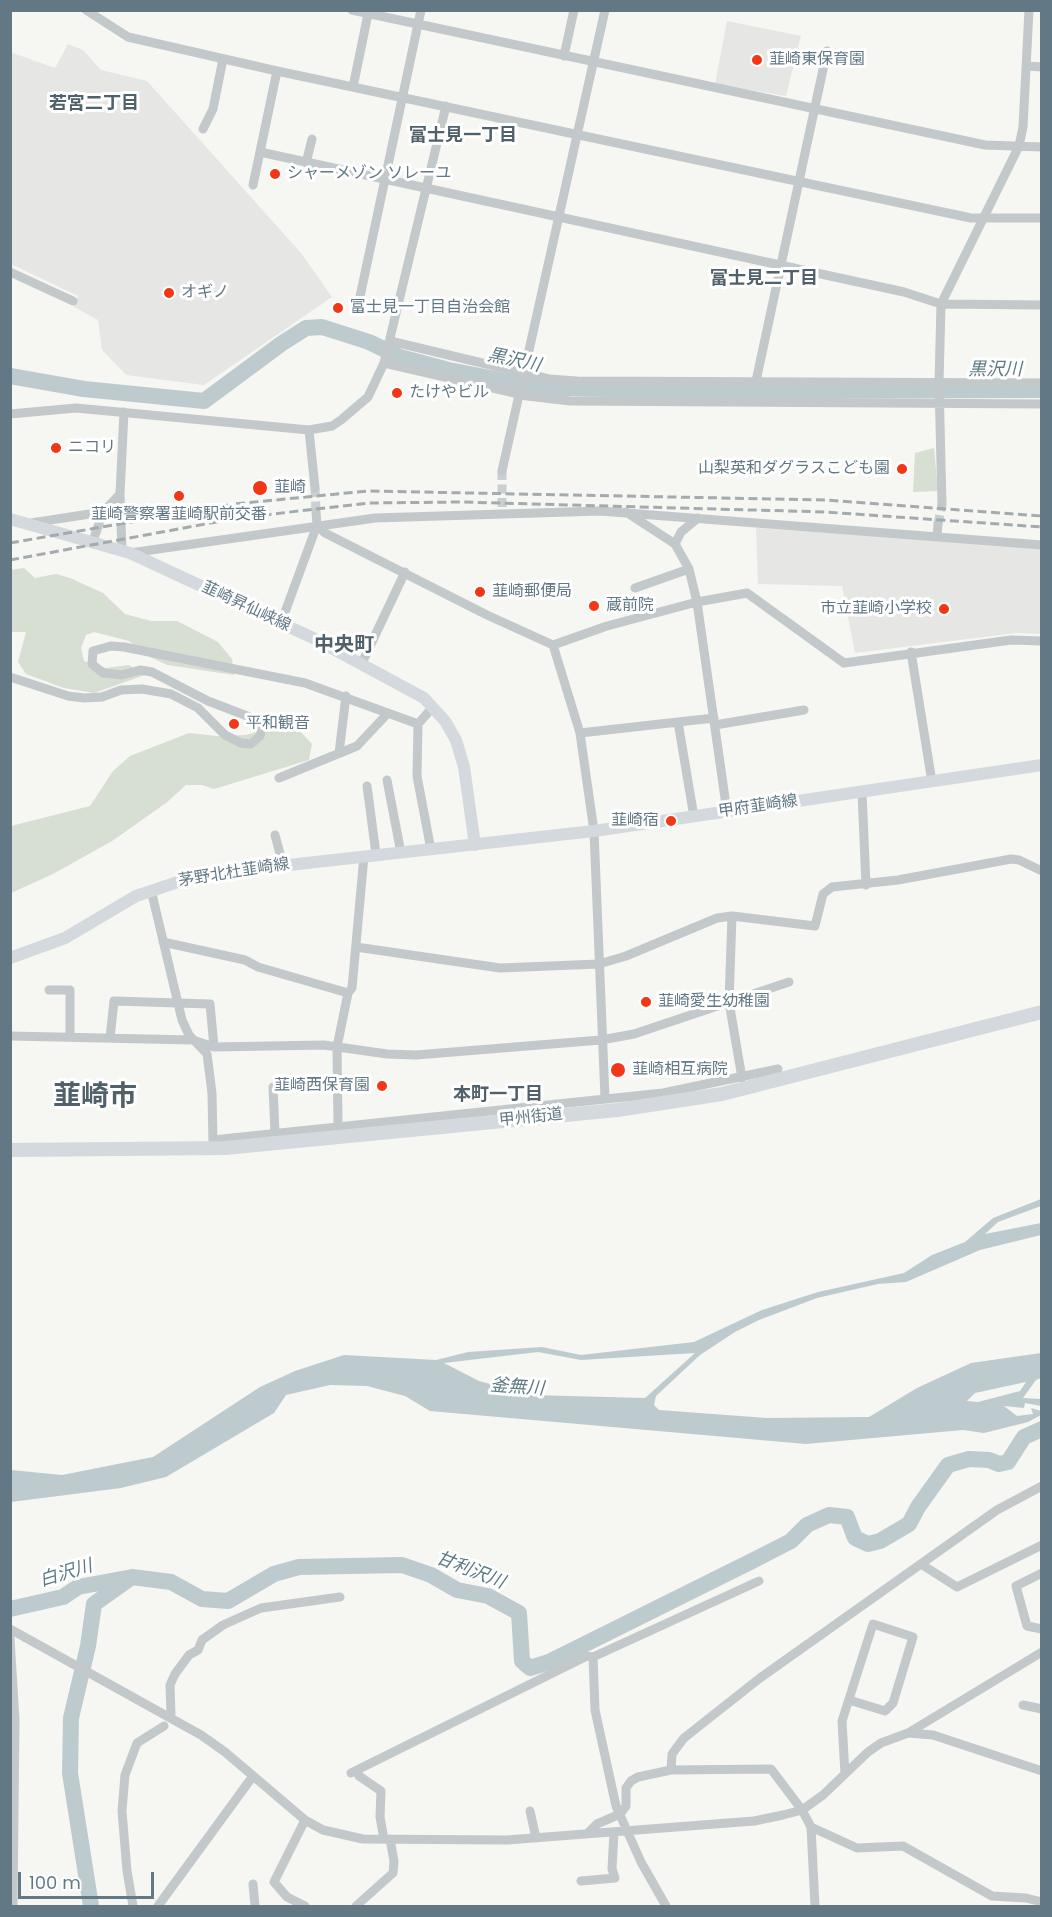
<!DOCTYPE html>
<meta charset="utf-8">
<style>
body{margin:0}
#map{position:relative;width:1052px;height:1917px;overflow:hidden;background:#f6f6f2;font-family:Poppins,sans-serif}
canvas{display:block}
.frame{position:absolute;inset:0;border:12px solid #627985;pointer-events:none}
.scale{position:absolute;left:18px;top:1872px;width:136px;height:27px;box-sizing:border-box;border:3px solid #627985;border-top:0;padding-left:8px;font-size:18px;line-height:21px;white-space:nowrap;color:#627985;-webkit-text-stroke:4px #fff;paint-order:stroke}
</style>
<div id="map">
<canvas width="1052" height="1917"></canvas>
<div class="frame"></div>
<div class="scale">100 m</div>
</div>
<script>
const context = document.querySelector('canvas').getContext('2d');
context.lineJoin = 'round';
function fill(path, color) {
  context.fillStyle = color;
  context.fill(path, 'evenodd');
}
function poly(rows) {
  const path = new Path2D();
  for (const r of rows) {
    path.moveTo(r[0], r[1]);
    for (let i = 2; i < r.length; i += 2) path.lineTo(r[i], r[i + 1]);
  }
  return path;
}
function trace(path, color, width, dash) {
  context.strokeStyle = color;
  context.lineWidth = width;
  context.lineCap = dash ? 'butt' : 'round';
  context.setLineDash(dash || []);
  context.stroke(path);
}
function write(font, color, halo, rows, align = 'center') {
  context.font = font + ' Poppins,"Noto Sans JP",sans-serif';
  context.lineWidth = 6;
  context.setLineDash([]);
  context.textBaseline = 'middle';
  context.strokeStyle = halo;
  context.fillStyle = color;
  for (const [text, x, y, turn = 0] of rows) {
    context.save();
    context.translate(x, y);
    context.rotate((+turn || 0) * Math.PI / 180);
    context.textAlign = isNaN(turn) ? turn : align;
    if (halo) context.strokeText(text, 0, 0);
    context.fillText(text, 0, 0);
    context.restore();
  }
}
const built = poly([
 [727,21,801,36,786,96,715,84],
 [68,44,83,50,101,70,147,81,301,253,332,297,204,385,126,375,102,350,98,320,74,307,78,296,11,264,10,52,55,68],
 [756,528,1041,547,1041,634,1016,633,855,653,842,586,758,584]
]);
const green = poly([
 [934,448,938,491,913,492,915,453],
 [24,568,35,578,56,574,70,578,103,593,125,614,151,621,177,621,218,642,232,659,234,675,167,665,146,655,129,641,94,632,86,635,81,648,84,661,106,668,129,665,145,675,94,693,64,688,26,674,18,662,26,632,11,632,10,570],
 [276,726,298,729,312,744,309,760,214,789,202,785,186,785,166,803,112,841,53,874,11,893,11,826,90,806,113,771,130,756,189,733,217,736,246,735]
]);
const water = poly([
 [1041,1199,1041,1206,998,1222,985,1234,1041,1223,1041,1235,980,1250,906,1282,878,1284,817,1298,759,1320,735,1332,700,1355,656,1396,654,1405,659,1410,767,1418,869,1417,917,1388,971,1363,1041,1353,1041,1378,1036,1380,1023,1398,1041,1399,1041,1406,1025,1403,1024,1408,1004,1406,1017,1416,1033,1414,1031,1408,1041,1411,1041,1415,1028,1422,984,1433,963,1430,806,1444,430,1411,405,1396,367,1386,330,1385,286,1395,274,1413,166,1477,121,1488,11,1502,11,1470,62,1475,153,1457,260,1387,295,1371,344,1355,436,1360,468,1352,542,1347,581,1355,694,1342,762,1310,818,1292,904,1273,932,1255,965,1242,993,1218],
 [538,1352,581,1360,695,1353,645,1398,531,1395,479,1381,444,1363],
 [1026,1382,1020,1391,978,1402,967,1401,975,1393]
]);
const river = poly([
 [10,376,84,389,204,401,281,344,306,328,322,327,369,342,400,357,449,370,542,388,748,391,1042,390],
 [10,1609,63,1597,78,1587,127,1578],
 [91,1906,70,1773,71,1718,88,1646,94,1604,132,1577,171,1582,202,1599,228,1601,274,1574,299,1567,402,1565,431,1575,457,1590,488,1596,519,1613,522,1661,530,1668,549,1662,754,1560,791,1541,807,1525,829,1515,847,1517,855,1538,868,1544,880,1541,909,1524,918,1507,948,1465,969,1459,989,1460,999,1464,1008,1462,1024,1437,1042,1429]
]);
const minorTunnel = poly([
 [502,471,502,507],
 [315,488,316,512],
 [938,524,942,504]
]);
const minor = poly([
 [86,10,128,37,277,71,971,218,1042,218],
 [352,10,985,145,1042,147],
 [564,56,574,10],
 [1027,66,1042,67],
 [353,87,368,14],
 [203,129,213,109,223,59],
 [260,152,904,292,941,304,1042,305],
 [306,163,312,139],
 [253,185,277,71],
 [10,272,73,301],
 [358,306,421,10],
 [390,341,549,379,577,381,1042,383],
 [384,363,519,394],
 [756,381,827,51],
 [519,395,570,401,1042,404],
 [10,414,76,408,309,430,332,426,341,420,368,397,384,363,446,106],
 [309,430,315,488],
 [502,471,605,10],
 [942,504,939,383,941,304,1019,146,1023,127,1029,10],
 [626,512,675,544],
 [698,518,681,532,675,544,689,569,697,602,727,812],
 [31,523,103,512],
 [317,525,325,533,487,615,553,645,607,626,697,602,747,593,844,663,1011,640,1042,641],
 [937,536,938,524],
 [93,541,103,512,120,494],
 [122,550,120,494,124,412],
 [130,553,375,518,600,511,1042,545],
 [635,588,689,569],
 [281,623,317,525,316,512],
 [553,645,580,733,594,831,605,1098],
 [911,652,932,782],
 [362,663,405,572],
 [10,677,68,696,84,698,102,697,121,690,142,689,171,694,198,708,225,735,241,743,251,744,260,736,262,728,255,719,208,701,152,672,140,670,122,675,103,673,92,664,93,651,111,646,124,647,305,683,418,724,433,707],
 [678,722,694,817],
 [418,724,417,776,431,850],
 [715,725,804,710],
 [580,733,714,718],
 [339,753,346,696],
 [279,778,357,746,388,713],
 [387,780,401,853],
 [367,786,376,854],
 [862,792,866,885],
 [275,835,283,865],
 [151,890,182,1020,189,1035,207,1054,212,1093,213,1143],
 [732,916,729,1002,742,1078],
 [163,942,245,960,258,967,348,993],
 [356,947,500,968,599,964,626,956,717,918,732,916,815,926,823,894,832,887,898,880,1011,859,1019,860,1042,871],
 [49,990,70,990,70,1036],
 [10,1036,193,1040,214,1047,324,1045,387,1054,416,1055,601,1040,634,1034,789,982],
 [110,1038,114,1001,210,1004,214,1047],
 [273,1087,275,1133],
 [338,1126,337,1047,348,993,352,988,364,856],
 [213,1140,663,1093,778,1069],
 [921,1564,957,1587,1042,1545],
 [1042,1573,1016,1586,1027,1626,1042,1629],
 [10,1629,201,1735,225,1752,305,1820,323,1830,363,1839,507,1840,754,1821,783,1815,802,1810,823,1795,868,1752,881,1743,908,1733,933,1735,1042,1771],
 [10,1638,15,1720,13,1906],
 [593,1657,595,1710,616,1806,641,1862,666,1906],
 [1023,1705,1042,1709],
 [171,1714,170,1685,175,1674,189,1655,198,1650,202,1640,223,1625,261,1608,340,1597],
 [908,1733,1042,1652],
 [357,1770,359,1776,381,1791,380,1817,384,1839],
 [671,1770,672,1754,684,1738,760,1678,997,1510,1042,1486],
 [351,1773,587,1656,593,1657,759,1581],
 [845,1774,842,1721,873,1624,913,1637,893,1703,885,1711,849,1700],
 [530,1811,536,1838],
 [811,1827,857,1848,903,1846,992,1896,1026,1898,1042,1902],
 [587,1834,597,1824,620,1814,626,1806,626,1788,631,1781,638,1777,671,1770,771,1769,802,1810,811,1827,815,1906],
 [581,1881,615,1878,612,1869,614,1832],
 [253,1884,255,1906],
 [133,1906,127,1871,122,1811,125,1775,137,1743,164,1726],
 [158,1906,253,1776],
 [305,1906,287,1897,274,1882,305,1820],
 [356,1906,393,1873,394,1861,390,1839]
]);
const major = poly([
 [10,519,130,553,311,637,424,698,445,721,456,740,464,767,475,845],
 [10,958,65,938,136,896,184,880,253,869,594,831,1042,765]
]);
const highway = poly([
 [10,1150,225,1148,617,1110,722,1094,1042,1012]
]);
const rail = poly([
 [10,543,234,504,368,491,825,500,1042,516],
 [10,560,238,518,369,503,461,502,825,512,1042,527]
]);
const markers = [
 [757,60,6,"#f23616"],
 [275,174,6,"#f23616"],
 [169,293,6,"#f23616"],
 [338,308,6,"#f23616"],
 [397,393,6,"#f23616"],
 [56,448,6,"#f23616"],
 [902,469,6,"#f23616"],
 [260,488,8,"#f23616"],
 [179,496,6,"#f23616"],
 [480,592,6,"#f23616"],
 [594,606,6,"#f23616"],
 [944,609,6,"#f23616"],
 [234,724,6,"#f23616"],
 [671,821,6,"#f23616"],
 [646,1002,6,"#f23616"],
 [618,1070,8,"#f23616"],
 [382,1086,6,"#f23616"]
];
const poiNames = [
 ["韮崎東保育園",769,60],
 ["シャーメゾン ソレーユ",287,174],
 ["オギノ",181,293],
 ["富士見一丁目自治会館",350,308],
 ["たけやビル",409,393],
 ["ニコリ",68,448],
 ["山梨英和ダグラスこども園",890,469,"right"],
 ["韮崎",274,488],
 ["韮崎警察署韮崎駅前交番",179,515,"center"],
 ["韮崎郵便局",492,592],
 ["蔵前院",606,606],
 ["市立韮崎小学校",932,609,"right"],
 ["平和観音",246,724],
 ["韮崎宿",659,821,"right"],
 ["韮崎愛生幼稚園",658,1002],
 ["韮崎相互病院",632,1070],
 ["韮崎西保育園",370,1086,"right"]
];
const streetNames = [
 ["韮崎昇仙峡線",246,607,25],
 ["甲府韮崎線",758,807,-8],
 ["茅野北杜韮崎線",234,873,-9],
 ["甲州街道",531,1118,-6]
];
const neighbourhoodNames = [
 ["若宮二丁目",94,104],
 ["富士見一丁目",463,136],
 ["富士見二丁目",764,279],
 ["本町一丁目",498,1095]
];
const waterNames = [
 ["黒沢川",514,361,12],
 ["黒沢川",995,370],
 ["釜無川",517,1388,4],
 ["甘利沢川",470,1571,21],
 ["白沢川",66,1574,-17]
];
const quarterNames = [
 ["中央町",344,646]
];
const townNames = [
 ["韮崎市",95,1098]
];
fill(built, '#e6e7e5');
fill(green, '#d7ded2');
fill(water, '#bdcbcf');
trace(river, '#bdcbcf', 16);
trace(minorTunnel, '#cad0d1', 9, [9, 4.5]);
trace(minor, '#c3c8ca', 9);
trace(major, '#d3d9dd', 12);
trace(highway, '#d3d9dd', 14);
trace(rail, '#a3abaf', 3, [9, 4.5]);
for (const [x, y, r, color] of markers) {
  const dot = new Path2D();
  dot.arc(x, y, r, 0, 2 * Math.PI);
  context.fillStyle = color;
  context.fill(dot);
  trace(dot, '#fff', 2);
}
write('16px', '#627985', '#fff', poiNames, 'left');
write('16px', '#627985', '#fff', streetNames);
write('bold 18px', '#51616a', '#fff', neighbourhoodNames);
write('italic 18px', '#5e7b83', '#fff', waterNames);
write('bold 20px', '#51616a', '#fff', quarterNames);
write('bold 28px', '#51616a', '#fff', townNames);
</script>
